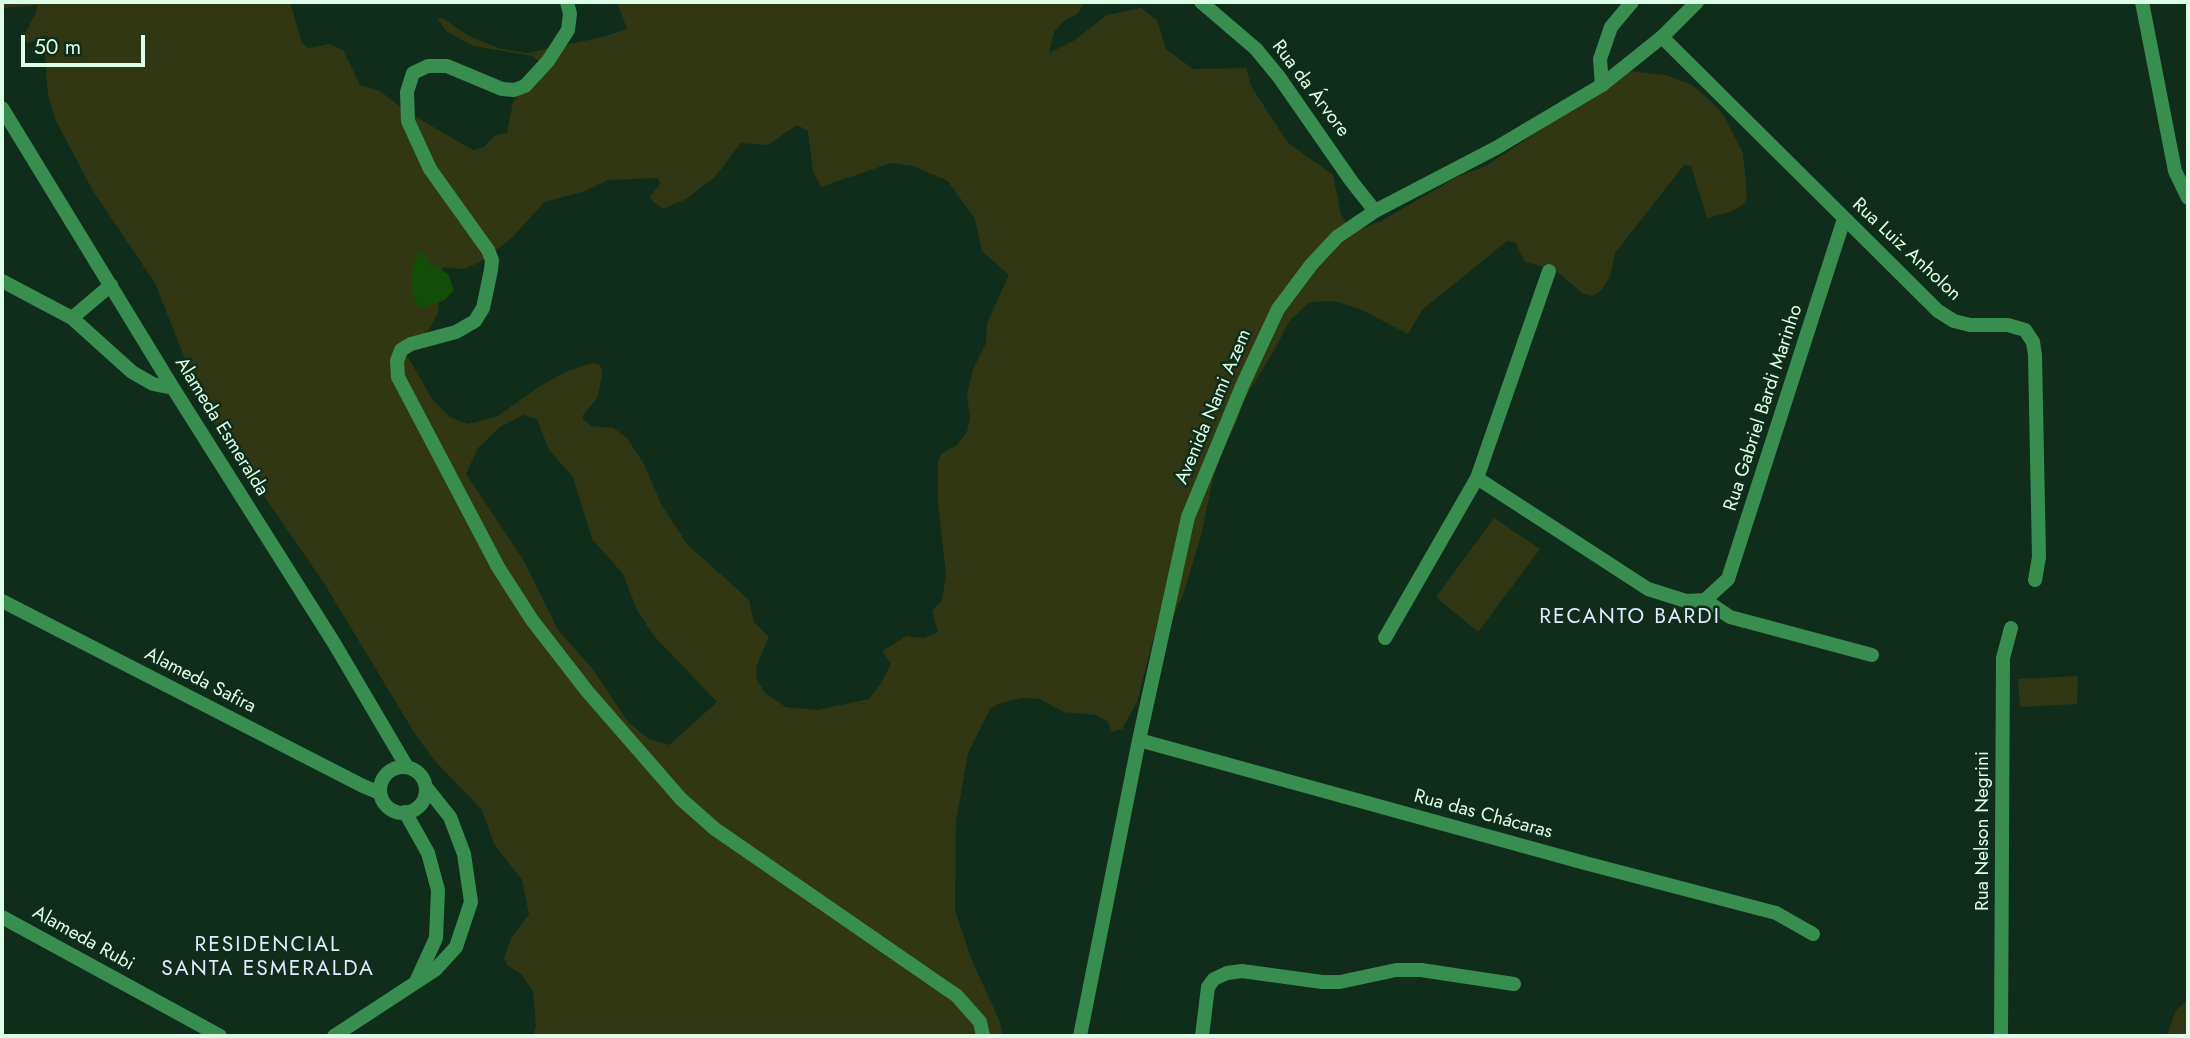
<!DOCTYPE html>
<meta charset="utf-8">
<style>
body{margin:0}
#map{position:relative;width:2190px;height:1038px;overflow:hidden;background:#102d1b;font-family:Jost,sans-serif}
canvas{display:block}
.frame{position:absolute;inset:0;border:4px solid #dcffe7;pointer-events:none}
.scale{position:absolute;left:21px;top:35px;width:124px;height:32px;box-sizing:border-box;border:4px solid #dcffe7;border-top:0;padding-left:9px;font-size:21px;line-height:24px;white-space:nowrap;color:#dcffe7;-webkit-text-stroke:5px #102d1b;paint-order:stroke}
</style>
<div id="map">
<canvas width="2190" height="1038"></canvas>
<div class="frame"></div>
<div class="scale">50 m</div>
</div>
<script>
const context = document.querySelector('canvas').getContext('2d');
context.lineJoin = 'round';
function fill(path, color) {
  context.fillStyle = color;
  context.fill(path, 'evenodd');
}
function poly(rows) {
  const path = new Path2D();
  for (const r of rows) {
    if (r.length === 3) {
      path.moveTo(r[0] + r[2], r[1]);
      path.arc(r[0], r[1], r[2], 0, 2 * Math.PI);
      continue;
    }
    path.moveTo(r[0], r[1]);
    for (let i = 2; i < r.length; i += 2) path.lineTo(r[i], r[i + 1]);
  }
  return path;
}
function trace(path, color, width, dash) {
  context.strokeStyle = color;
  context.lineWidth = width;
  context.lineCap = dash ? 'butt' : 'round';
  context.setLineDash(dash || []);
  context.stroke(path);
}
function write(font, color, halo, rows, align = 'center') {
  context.font = font + ' Jost,sans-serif';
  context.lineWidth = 5;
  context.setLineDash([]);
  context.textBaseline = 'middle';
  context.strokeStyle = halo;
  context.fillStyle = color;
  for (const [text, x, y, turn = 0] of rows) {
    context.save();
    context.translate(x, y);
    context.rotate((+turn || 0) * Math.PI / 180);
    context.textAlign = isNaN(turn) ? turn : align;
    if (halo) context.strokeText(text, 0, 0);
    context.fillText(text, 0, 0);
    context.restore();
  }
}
const green = poly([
 [2,2,290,2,302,43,309,48,329,44,343,50,360,85,380,91,404,110,473,150,484,147,495,135,507,133,513,102,540,68,540,62,532,56,473,46,446,31,438,19,442,18,469,36,498,48,527,53,603,37,627,29,617,2,1085,2,1077,14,1065,20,1054,32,1049,53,1075,40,1107,15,1141,8,1157,20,1166,49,1193,69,1246,68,1251,86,1288,143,1333,175,1341,214,1352,232,1381,221,1459,176,1486,166,1629,71,1666,75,1692,85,1711,101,1724,116,1743,153,1747,196,1744,204,1730,212,1707,218,1691,166,1684,165,1615,253,1610,277,1601,291,1592,296,1582,293,1555,270,1525,262,1515,242,1507,241,1422,310,1408,334,1362,310,1335,301,1310,302,1289,321,1275,349,1246,396,1236,423,1222,451,1213,478,1201,536,1183,595,1173,617,1160,613,1137,702,1122,729,1112,732,1107,721,1096,715,1064,712,1039,699,1022,698,1000,703,990,709,968,753,956,821,955,910,971,958,1000,1022,1003,1036,533,1036,536,1026,533,992,522,975,507,965,504,958,511,938,529,914,522,880,494,844,482,810,435,761,415,734,324,583,206,412,155,283,93,191,55,119,48,95,44,40,40,37,29,43,21,41,36,13,37,5,2,8],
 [797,125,808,131,813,171,821,187,891,163,913,166,948,181,975,219,982,251,1009,275,987,323,986,343,973,369,967,395,970,418,967,432,957,445,942,453,938,461,938,503,946,575,942,600,932,611,938,632,924,638,907,636,882,651,891,664,881,683,869,699,817,710,786,707,765,693,757,680,756,667,769,637,754,622,749,600,687,544,661,504,644,464,627,438,613,428,592,426,583,420,583,415,598,397,602,373,600,365,593,363,567,371,537,388,498,416,468,424,450,417,432,399,408,357,406,349,408,350,428,331,438,313,443,267,464,269,480,262,512,238,544,202,583,192,608,180,658,178,660,184,649,198,663,209,686,199,715,177,741,143,768,145],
 [523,415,537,419,549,450,573,477,592,539,623,574,637,610,654,636,717,702,669,745,649,739,629,723,592,668,558,630,524,561,466,474,478,448,500,427],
 [1494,518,1540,549,1478,632,1436,597],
 [2078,676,2077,704,2020,707,2018,679],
 [2188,1000,2188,1036,2167,1036,2176,1010]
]);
const water = poly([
 [421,250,430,263,448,274,454,290,445,300,419,309,411,291,413,263]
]);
const minor = poly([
 [567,2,570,14,568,30,548,61,525,86,514,90,502,89,447,66,428,66,413,73,407,92,408,121,430,169,488,250,492,260,491,270,483,308,475,321,456,332,411,344,401,350,397,361,398,377,498,567,532,620,587,691,681,799,715,829,957,996,980,1022,983,1036],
 [1201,2,1256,49,1279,77,1352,182,1375,211],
 [2142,2,2175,171,2188,198],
 [1662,37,1938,311,1954,321,1970,325,2008,325,2025,330,2033,342,2035,355,2039,557,2035,580],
 [1602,85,1600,59,1611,27,1632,2],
 [2,108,173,388,334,643,407,767],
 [2,281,72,318,132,372,153,384,173,388],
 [72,318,111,285],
 [1477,478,1648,589,1686,601,1705,600,1730,617,1872,655],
 [1705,600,1728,579,1844,219],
 [2,601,363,786,380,793],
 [1385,638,1477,478,1549,271],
 [1139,740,1585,863,1776,913,1813,934],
 [403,790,23],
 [405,812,428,853,438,890,436,938,416,982],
 [2,917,220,1036],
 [334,1036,435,970,456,947,471,902,464,854,450,817,426,787],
 [1202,1036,1208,987,1214,979,1227,973,1242,971,1322,982,1340,982,1396,970,1421,970,1514,984],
 [2001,1036,2003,658,2011,628]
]);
const tertiary = poly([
 [1080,1036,1139,740,1188,517,1243,384,1278,309,1311,265,1337,237,1375,211,1496,148,1602,85,1662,37,1697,2]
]);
const streetNames = [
 ["Rua da Árvore",1310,89,53],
 ["Rua Luiz Anholon",1906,250,43],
 ["Avenida Nami Azem",1214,407,-67],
 ["Rua Gabriel Bardi Marinho",1764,408,-72],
 ["Alameda Esmeralda",221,427,58],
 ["Alameda Safira",200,681,27],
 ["Rua das Chácaras",1483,815,15],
 ["Rua Nelson Negrini",1983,831,-90],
 ["Alameda Rubi",83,939,29]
];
const neighbourhoodNames = [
 ["RECANTO BARDI",1630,618],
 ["RESIDENCIAL",268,946],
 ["SANTA ESMERALDA",268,970]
];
fill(green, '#313712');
fill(water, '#124e08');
trace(minor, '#388e4e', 14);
trace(tertiary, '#388e4e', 14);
write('19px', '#dcffe7', '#102d1b', streetNames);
context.letterSpacing = '2px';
write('21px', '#deecff', '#102d1b', neighbourhoodNames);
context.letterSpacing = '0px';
</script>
